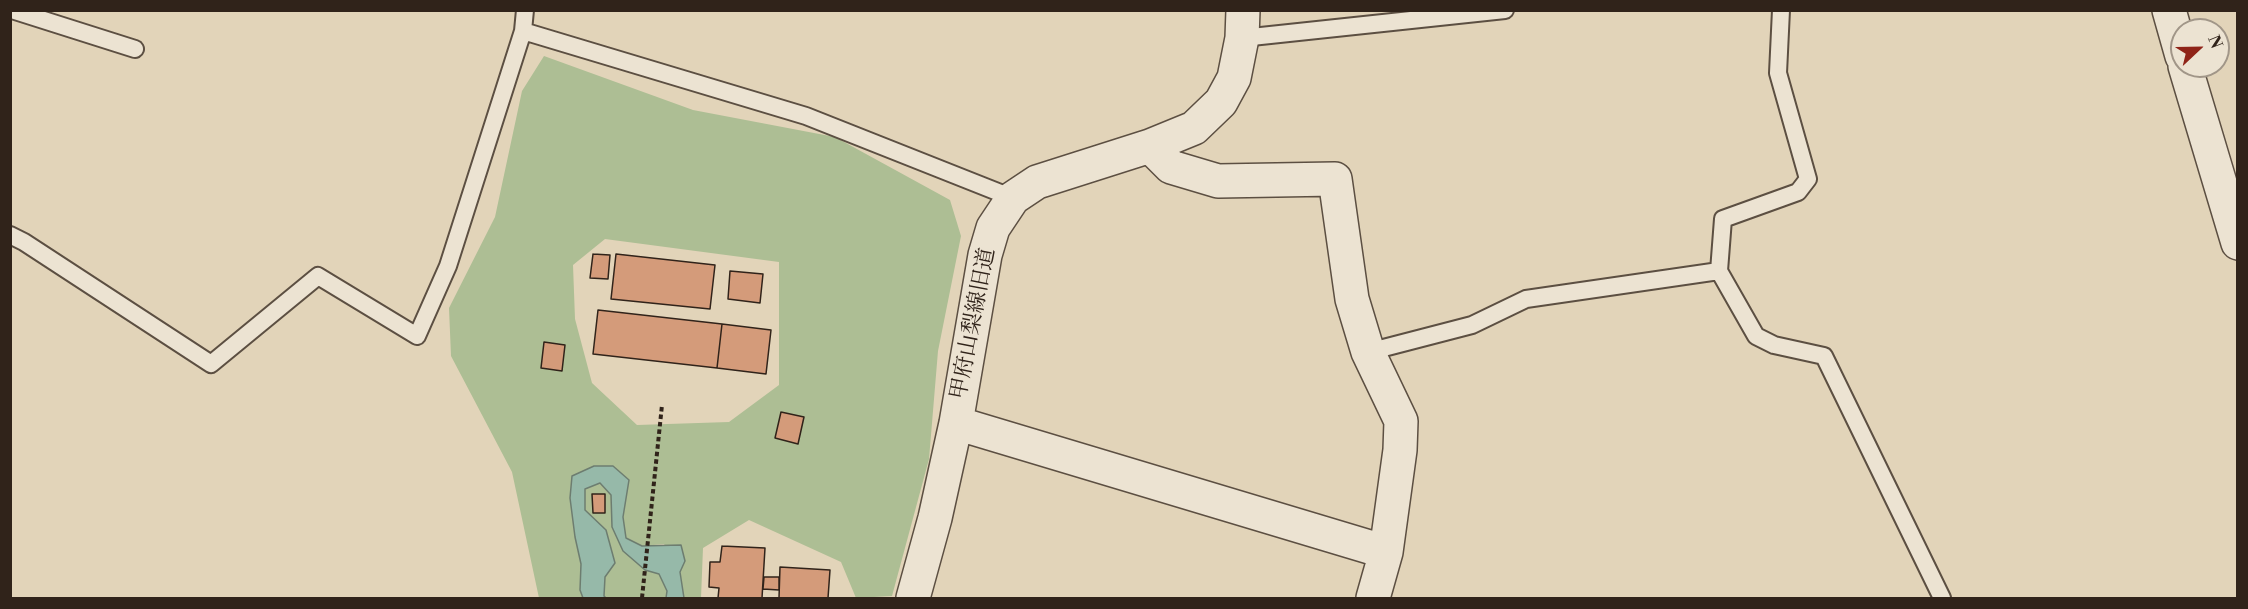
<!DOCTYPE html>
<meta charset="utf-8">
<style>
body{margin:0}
#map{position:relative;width:2248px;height:609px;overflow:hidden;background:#e2d4b9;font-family:"Libre Bodoni",serif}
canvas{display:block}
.frame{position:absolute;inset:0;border:12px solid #30231a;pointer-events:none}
.north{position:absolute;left:2170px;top:18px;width:60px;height:60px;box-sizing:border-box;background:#ece3d2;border:2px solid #a19688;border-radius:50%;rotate:68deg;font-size:16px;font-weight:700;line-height:24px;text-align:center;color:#30231a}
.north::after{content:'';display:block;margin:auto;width:21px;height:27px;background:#8f2418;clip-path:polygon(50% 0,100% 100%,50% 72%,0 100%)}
</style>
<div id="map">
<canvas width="2248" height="609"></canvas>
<div class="frame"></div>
<div class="north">N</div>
</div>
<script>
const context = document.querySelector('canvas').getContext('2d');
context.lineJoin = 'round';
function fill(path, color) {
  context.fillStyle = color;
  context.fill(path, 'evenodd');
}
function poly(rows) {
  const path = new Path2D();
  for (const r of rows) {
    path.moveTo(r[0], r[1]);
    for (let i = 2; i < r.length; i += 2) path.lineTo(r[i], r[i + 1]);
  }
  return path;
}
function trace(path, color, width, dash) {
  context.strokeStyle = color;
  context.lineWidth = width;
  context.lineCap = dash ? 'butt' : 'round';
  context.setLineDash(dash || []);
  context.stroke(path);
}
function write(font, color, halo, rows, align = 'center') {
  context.font = font + ' "Libre Bodoni","Noto Serif JP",serif';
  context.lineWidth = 5;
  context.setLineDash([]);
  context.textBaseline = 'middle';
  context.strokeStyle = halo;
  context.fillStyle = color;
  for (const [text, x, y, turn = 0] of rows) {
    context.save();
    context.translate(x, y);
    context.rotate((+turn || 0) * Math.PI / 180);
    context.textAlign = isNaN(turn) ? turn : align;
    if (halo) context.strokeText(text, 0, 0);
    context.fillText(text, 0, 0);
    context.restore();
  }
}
const green = poly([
 [544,56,693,110,835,137,950,200,961,236,938,351,929,459,892,596,856,598,841,562,749,520,703,548,701,598,684,598,680,571,664,544,642,546,626,538,623,517,629,480,613,466,594,466,572,476,570,498,575,537,581,564,580,590,583,598,539,598,512,472,451,356,449,308,495,217,522,91],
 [605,239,779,262,779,385,729,422,637,425,592,383,575,319,573,265],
 [600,483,611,495,612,527,645,570,659,574,667,591,666,598,606,598,604,596,605,577,585,510,585,489]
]);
const water = poly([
 [594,466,613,466,629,480,623,517,626,538,642,546,681,545,685,561,680,572,684,598,666,598,667,591,659,574,645,570,623,551,612,527,611,495,600,483,585,489,585,510,606,530,615,563,605,577,604,596,606,598,583,598,580,590,581,564,575,537,570,498,572,476,594,466]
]);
const building = poly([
 [593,254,610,255,608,279,590,278,593,254],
 [616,254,715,265,710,309,611,299,616,254],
 [730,271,763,274,760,303,728,299,730,271],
 [598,310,722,324,717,368,593,354,598,310],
 [722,324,771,330,766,374,717,368,722,324],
 [544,342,565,345,562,371,541,368,544,342],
 [781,412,804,417,798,444,775,438,781,412],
 [592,494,605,494,605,513,593,513,592,494],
 [722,546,765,548,762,598,718,598,719,588,709,587,710,562,720,562,722,546],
 [780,567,830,570,828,598,779,598,780,567],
 [764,577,779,577,779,590,763,589,764,577]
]);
const path = poly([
 [642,598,662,405]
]);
const service = poly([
 [12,10,135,49],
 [1781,10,1778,73,1808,179,1798,192,1723,219,1719,271,1756,336,1774,345,1824,356,1942,598],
 [523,31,525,10],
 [1242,38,1505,10],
 [10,235,24,242,211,364,318,276,417,336,448,266,523,31,806,116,1013,198],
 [1368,352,1472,325,1526,299,1719,271]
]);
const minor = poly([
 [2169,10,2182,56],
 [2185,66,2238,243],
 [1150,146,1171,167,1218,181,1335,179,1352,299,1368,352,1401,421,1400,450,1386,552,1373,598],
 [956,423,1386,552],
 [913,598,935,518,956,423,985,255,993,228,1013,198,1037,182,1150,146,1194,128,1221,102,1234,78,1242,38,1243,10]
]);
const streetNames = [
 ["甲府山梨線旧道",974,324,-79]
];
fill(green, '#adbe94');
fill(water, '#96b9a9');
trace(water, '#6d7d70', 1.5);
fill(building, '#d49b7a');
trace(building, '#30231a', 1.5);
trace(service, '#5c4f42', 20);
trace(minor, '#5c4f42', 36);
trace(path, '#30231a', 4, [4.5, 3]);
trace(service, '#ece3d2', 16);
trace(minor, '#ece3d2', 33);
write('22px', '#30231a', '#ece3d2', streetNames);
</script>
